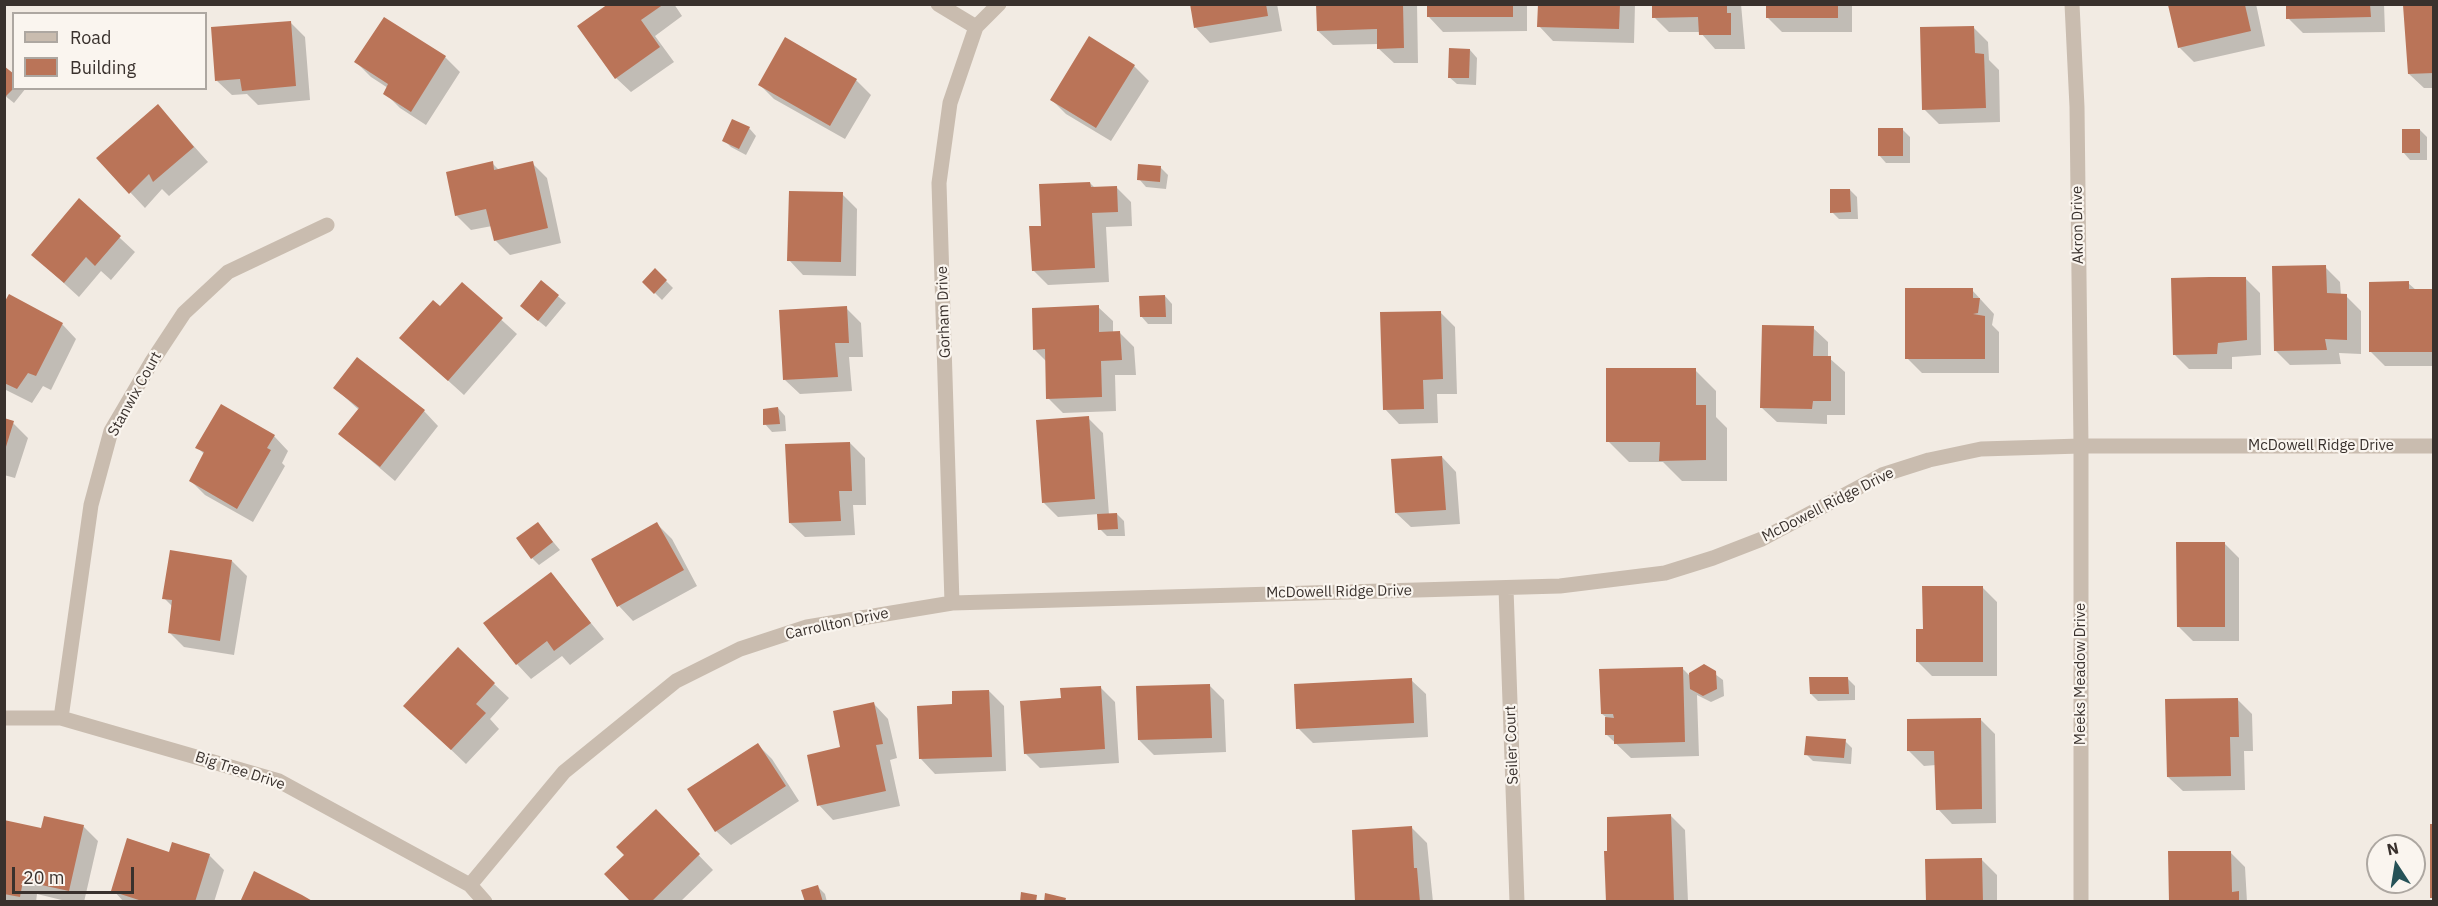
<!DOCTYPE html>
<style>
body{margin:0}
#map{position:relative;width:2438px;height:906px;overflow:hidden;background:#f2ebe3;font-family:"IBM Plex Sans",sans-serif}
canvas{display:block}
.frame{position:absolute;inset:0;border:6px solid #39312d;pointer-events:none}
.legend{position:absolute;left:12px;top:12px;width:195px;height:78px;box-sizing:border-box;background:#faf5ef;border:2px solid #ada7a1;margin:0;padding:8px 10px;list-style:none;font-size:18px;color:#39312d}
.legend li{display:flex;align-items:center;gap:12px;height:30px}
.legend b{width:30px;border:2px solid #ada7a1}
.north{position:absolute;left:2366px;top:834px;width:60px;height:60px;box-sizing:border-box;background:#faf5ef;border:2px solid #ada7a1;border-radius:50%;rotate:348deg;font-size:16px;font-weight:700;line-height:24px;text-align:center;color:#39312d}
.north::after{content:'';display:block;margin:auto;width:21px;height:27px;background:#265257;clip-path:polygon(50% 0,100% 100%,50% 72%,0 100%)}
.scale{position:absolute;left:12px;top:867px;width:122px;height:27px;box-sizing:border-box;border:3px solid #39312d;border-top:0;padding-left:8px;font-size:18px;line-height:21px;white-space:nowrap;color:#39312d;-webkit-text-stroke:4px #faf5ef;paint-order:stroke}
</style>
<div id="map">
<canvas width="2438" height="906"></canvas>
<div class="frame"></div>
<ul class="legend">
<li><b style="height:8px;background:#c9bcaf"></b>Road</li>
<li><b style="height:16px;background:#ba7458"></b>Building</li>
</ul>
<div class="north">N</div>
<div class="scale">20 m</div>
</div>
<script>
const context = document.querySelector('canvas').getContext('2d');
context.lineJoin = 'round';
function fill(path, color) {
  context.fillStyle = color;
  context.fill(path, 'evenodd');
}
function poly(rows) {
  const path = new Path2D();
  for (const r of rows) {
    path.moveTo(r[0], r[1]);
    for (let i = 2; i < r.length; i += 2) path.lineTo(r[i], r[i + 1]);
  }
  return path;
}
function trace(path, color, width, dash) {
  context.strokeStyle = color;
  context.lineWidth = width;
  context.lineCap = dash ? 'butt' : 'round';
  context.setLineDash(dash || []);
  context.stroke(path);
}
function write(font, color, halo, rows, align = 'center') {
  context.font = font + ' "IBM Plex Sans",sans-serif';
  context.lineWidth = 4.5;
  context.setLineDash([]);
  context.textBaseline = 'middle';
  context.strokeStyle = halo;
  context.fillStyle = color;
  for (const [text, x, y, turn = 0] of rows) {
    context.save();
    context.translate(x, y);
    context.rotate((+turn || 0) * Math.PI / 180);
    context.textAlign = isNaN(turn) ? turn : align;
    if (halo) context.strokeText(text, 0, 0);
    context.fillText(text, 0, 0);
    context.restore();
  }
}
const shadow = poly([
 [610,4,674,4,682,16,655,36,674,62,631,92,616,78],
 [1192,4,1277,4,1282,31,1210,43,1196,28],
 [1318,4,1417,4,1418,63,1394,63,1379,49,1379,44,1333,45,1318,31],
 [1429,4,1527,4,1527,31,1443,32,1429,17],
 [1539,4,1635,4,1634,43,1553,41,1539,26],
 [1654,4,1741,4,1745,49,1715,49,1700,32,1669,32,1654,17],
 [1767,4,1852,4,1852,32,1782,32,1767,17],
 [2169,4,2256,4,2265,46,2194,62,2179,47],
 [2288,4,2384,4,2385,32,2303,33,2288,18],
 [2434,5,2434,88,2424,88,2409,74],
 [384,19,445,57,460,72,426,125,400,108,385,93,388,88,371,77,356,62],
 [290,22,305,37,310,100,258,105,247,94,232,95,217,81],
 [1974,28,1988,42,1989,60,1999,70,2000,122,1939,124,1924,109],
 [785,39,856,80,871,95,845,139,774,99,760,85],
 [1470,50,1477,58,1476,85,1457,84,1449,77],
 [1134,66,1149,81,1111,141,1066,114,1051,99],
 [14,76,14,88,26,88,14,103,4,95],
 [158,106,208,162,169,196,162,189,145,208,98,158],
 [749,128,756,136,746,155,731,147,724,140],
 [1903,130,1910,137,1910,163,1886,163,1879,155],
 [2420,130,2427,137,2427,160,2410,160,2403,152],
 [492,163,499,170,532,163,547,178,561,243,510,255,495,240,492,226,471,230,456,215],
 [1160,167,1168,175,1166,189,1146,187,1139,179],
 [1090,183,1095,188,1116,187,1131,202,1132,226,1106,227,1109,282,1048,285,1033,270,1043,227],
 [1850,190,1857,197,1858,219,1839,219,1832,212],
 [842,194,857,209,856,276,803,275,789,260],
 [79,200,135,252,111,280,101,271,79,297,33,255],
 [2325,267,2340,282,2341,296,2346,296,2361,311,2361,354,2339,353,2341,364,2290,365,2275,350],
 [655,270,673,288,662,300,644,282],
 [2245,278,2260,293,2261,355,2232,357,2232,369,2189,369,2174,354],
 [541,282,566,303,546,327,529,313],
 [2408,283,2416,290,2434,291,2434,366,2385,366,2370,351],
 [462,284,517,334,464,395,401,338,440,308],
 [1972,290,1994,314,1992,325,1999,332,1999,373,1922,373,1907,358],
 [1165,296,1172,304,1172,324,1148,324,1141,316],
 [4,306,62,324,76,339,51,390,43,386,32,403,4,389],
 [1098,307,1113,321,1113,333,1119,332,1134,347,1136,375,1115,375,1116,411,1063,413,1048,398,1047,362,1034,349],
 [846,308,861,323,863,357,849,357,852,391,800,394,785,380],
 [1440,312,1455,327,1457,394,1437,394,1438,423,1399,424,1385,409],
 [1813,328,1828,342,1828,357,1845,372,1845,415,1827,415,1827,424,1777,422,1762,408],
 [1695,370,1716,391,1716,417,1727,428,1727,481,1682,481,1663,462,1629,462,1608,441],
 [335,388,424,411,438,426,395,481,340,434,359,410],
 [778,408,785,416,786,431,772,432,765,424],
 [1088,418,1103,433,1109,515,1117,514,1124,521,1125,536,1107,536,1100,529,1099,514,1058,517,1043,502],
 [4,420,13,423,28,438,15,478,4,475],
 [274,436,288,451,282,463,285,466,253,522,205,495,190,480,205,455,197,447],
 [850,443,865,458,866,505,853,505,855,535,805,537,790,523],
 [1442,457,1456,472,1460,524,1411,527,1396,513],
 [538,524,560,550,539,565,532,558],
 [657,524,672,539,697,586,633,621,619,606,593,560],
 [2224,543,2239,558,2239,641,2193,641,2178,626],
 [232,561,247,576,234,655,184,647,169,632,173,607,164,598],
 [551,574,604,639,570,665,562,656,531,679,517,664],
 [1983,588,1997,602,1997,676,1932,676,1917,661],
 [1704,666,1723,680,1724,696,1711,702,1697,695,1699,756,1631,758,1607,735,1606,717,1602,714,1682,668,1689,675],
 [1847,678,1855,686,1855,700,1818,701,1811,694],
 [1411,680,1426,694,1428,737,1313,743,1298,728],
 [494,684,509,698,490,719,499,729,466,764,420,720],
 [1209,685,1224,700,1226,752,1154,755,1139,740],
 [1100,687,1115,702,1119,763,1040,768,1025,753],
 [989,691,1004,706,1006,771,935,774,921,759,954,706],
 [2238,700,2252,714,2253,751,2244,751,2245,790,2183,791,2168,777],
 [874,704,888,719,897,758,890,760,900,806,833,820,819,805,842,748],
 [1980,719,1995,734,1996,823,1952,824,1938,809,1936,765,1924,766,1909,751],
 [1845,741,1852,748,1851,764,1813,761,1806,754],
 [758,745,772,759,799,801,731,845,716,831],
 [656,811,713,870,680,902,633,902,626,855],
 [1670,815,1685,830,1688,902,1608,902],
 [4,821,42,830,83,826,98,841,84,902,70,902,37,894,36,902,4,902],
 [1412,828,1427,843,1433,902,1357,902],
 [2230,852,2245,867,2247,902,2170,902],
 [170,853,209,855,224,870,214,902,124,902,113,890],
 [1982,860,1997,875,1997,902,1927,902],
 [817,886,825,894,827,902,806,902]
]);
const building = poly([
 [608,4,664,4,641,20,660,47,615,79,577,26],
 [1190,4,1266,4,1268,16,1194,28],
 [1316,4,1403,4,1404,48,1377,49,1377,29,1317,31],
 [1427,4,1513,4,1513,17,1427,17],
 [1538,4,1620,4,1619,29,1537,27],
 [1652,4,1727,4,1727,13,1731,13,1731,35,1699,35,1698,17,1652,18],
 [1766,4,1838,4,1838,18,1766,18],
 [2286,4,2370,4,2371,17,2286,19],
 [2434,4,2434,73,2408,74,2403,5],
 [2168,5,2245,5,2251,31,2178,48],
 [384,17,446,56,411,112,383,94,388,84,354,62],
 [291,21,296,86,242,91,240,79,215,81,211,27],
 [1974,26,1975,53,1984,54,1986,108,1922,110,1920,27],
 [1089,36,1135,65,1096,128,1050,100],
 [785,37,857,79,830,126,758,85],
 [1449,48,1470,49,1469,78,1448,78],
 [4,66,14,74,14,88,4,98],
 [158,104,194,147,153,182,149,174,129,194,96,158],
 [732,119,750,127,739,149,722,141],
 [1878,128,1903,128,1903,156,1878,156],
 [2402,129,2420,129,2420,153,2402,153],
 [493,161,494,170,533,161,548,228,494,241,486,209,455,216,446,172],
 [1138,164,1161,166,1160,182,1137,180],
 [1090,182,1091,187,1117,186,1118,212,1092,213,1095,268,1032,271,1029,226,1041,226,1039,184],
 [1830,189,1850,189,1851,212,1830,213],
 [789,191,843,192,841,262,787,261],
 [79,198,121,236,95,266,86,257,64,283,31,255],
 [2326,265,2327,293,2347,294,2347,340,2325,339,2327,350,2274,351,2272,266],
 [655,268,667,280,654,294,642,282],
 [2209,277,2246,277,2247,340,2218,343,2217,354,2173,355,2171,278],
 [541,280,559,295,538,321,520,306],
 [2409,281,2409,289,2434,289,2434,352,2369,352,2369,282],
 [462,282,503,318,448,381,399,338,433,300,440,306],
 [1905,288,1973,288,1973,298,1980,298,1978,313,1973,314,1985,316,1985,359,1905,359],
 [9,294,63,323,36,376,28,373,17,389,4,383,4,303],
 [1165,295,1166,317,1140,317,1139,296],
 [1099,305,1099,332,1120,331,1122,360,1101,361,1102,397,1046,399,1045,349,1033,350,1032,308],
 [847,306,849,343,835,343,838,377,783,380,779,310],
 [1441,311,1443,379,1423,380,1424,409,1383,410,1380,312],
 [1762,325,1814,326,1813,356,1831,356,1831,401,1813,401,1812,409,1760,408],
 [357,357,425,410,380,467,338,434,359,408,333,388],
 [1606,368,1696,368,1696,405,1706,405,1706,460,1659,461,1660,442,1606,442],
 [221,404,275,435,267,448,271,450,237,509,189,481,204,452,195,448],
 [778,407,780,424,763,425,763,409],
 [1089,416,1095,499,1042,503,1036,420],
 [4,418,14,421,5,450,4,450],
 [850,442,852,491,839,491,841,521,789,523,785,444],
 [1442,456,1446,510,1395,513,1391,459],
 [1117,513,1118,529,1098,530,1097,514],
 [538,522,553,542,531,559,516,538],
 [657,522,684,570,617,607,591,559],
 [2176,542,2225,542,2225,627,2177,627],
 [170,550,232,560,220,641,168,633,172,600,162,599],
 [551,572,591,623,554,651,547,641,516,665,483,623],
 [1922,586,1983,586,1983,662,1916,662,1916,629,1923,629],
 [458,647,495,683,476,704,486,713,451,750,403,706],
 [1704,664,1716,671,1717,689,1703,696,1690,689,1689,673],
 [1683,667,1685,742,1614,744,1614,735,1605,735,1605,717,1614,718,1613,714,1601,714,1599,669],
 [1809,677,1848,677,1849,694,1810,694],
 [1412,678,1414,723,1296,729,1294,684],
 [1210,684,1212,738,1138,740,1136,686],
 [1101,686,1105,749,1024,754,1020,701,1061,698,1060,688],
 [989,690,992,757,919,759,917,706,952,704,952,691],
 [2238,698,2239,737,2230,737,2231,776,2167,777,2165,699],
 [874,702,883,744,876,745,886,791,817,806,807,755,840,747,833,711],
 [1981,718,1982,809,1936,810,1934,751,1907,751,1907,719],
 [1806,736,1846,739,1844,758,1804,755],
 [758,743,786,786,715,832,687,789],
 [656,809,700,854,651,902,631,902,604,874,624,855,616,847],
 [1671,814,1674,902,1606,902,1604,851,1607,851,1607,817],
 [44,816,84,825,69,891,23,881,20,897,4,894,4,820,41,828],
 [2430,824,2434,824,2434,898,2430,898],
 [1412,826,1414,868,1417,868,1420,902,1355,902,1352,830],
 [127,838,169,852,172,842,210,854,195,902,145,902,111,891],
 [2168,851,2231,851,2232,892,2239,891,2239,902,2169,902],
 [1982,858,1983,902,1926,902,1925,859],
 [254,871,302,895,314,902,240,902],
 [818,885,823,902,805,902,801,890],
 [1021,892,1037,895,1036,902,1020,902],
 [1045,893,1066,898,1065,902,1044,902]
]);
const minor = poly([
 [938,4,976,27],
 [2072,4,2077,107,2081,446,2081,902],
 [1506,588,1517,902],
 [952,603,939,183,950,103,976,27,999,4],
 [4,718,61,718,279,781,470,885,485,902],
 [61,718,91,505,111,431,151,363,184,313,228,272,327,225],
 [470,885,564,772,676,681,740,649,807,627,952,603,1560,586,1665,573,1713,558,1762,539,1882,475,1929,460,1981,449,2081,446,2434,446]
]);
const streetNames = [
 ["Akron Drive",2078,225,-91],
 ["Gorham Drive",944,312,-92],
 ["Stanwix Court",135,394,-61],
 ["McDowell Ridge Drive",2321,446],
 ["McDowell Ridge Drive",1828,505,-27],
 ["McDowell Ridge Drive",1339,592,-1],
 ["Carrollton Drive",837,624,-12],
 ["Meeks Meadow Drive",2081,674,-90],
 ["Seiler Court",1512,745,-92],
 ["Big Tree Drive",240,771,18]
];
fill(shadow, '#0003');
fill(building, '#ba7458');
trace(minor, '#c9bcaf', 15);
write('15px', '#39312d', '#faf5ef', streetNames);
</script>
